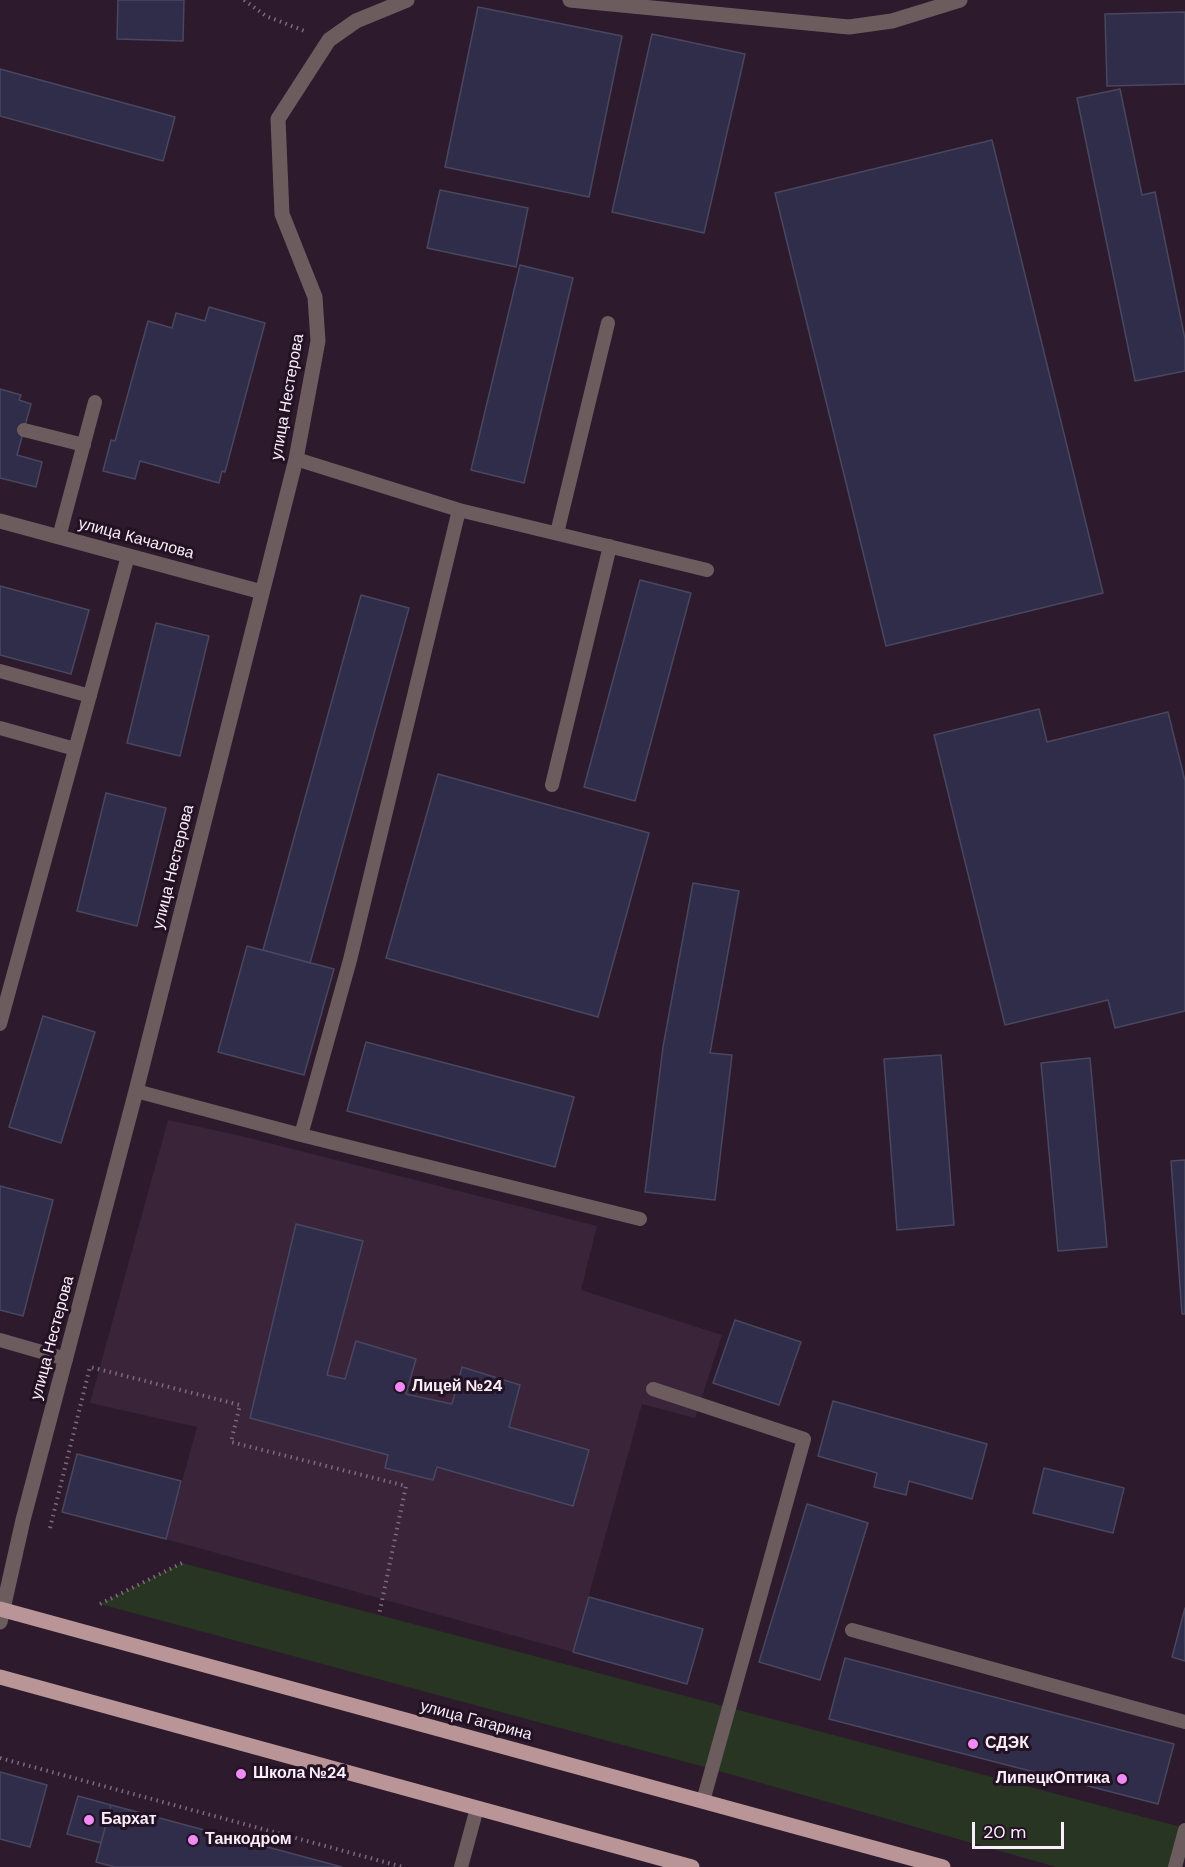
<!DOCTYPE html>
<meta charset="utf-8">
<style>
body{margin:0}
#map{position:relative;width:1185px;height:1867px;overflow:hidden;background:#2d1b2d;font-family:"DM Sans",sans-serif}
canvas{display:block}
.scale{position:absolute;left:972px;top:1822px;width:92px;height:27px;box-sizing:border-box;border:3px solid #faeefa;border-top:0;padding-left:8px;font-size:18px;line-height:21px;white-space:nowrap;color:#faeefa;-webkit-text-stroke:4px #231223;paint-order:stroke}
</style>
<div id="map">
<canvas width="1185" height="1867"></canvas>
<div class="scale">20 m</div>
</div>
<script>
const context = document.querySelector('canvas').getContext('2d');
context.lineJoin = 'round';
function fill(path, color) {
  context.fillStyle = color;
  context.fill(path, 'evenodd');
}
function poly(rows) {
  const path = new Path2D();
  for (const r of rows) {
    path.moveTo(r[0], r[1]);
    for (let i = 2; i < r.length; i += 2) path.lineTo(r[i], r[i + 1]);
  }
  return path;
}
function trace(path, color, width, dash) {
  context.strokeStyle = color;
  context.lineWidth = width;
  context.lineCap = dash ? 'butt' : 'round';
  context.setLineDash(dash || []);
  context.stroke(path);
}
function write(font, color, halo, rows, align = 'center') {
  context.font = font + ' "DM Sans",sans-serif';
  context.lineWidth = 6;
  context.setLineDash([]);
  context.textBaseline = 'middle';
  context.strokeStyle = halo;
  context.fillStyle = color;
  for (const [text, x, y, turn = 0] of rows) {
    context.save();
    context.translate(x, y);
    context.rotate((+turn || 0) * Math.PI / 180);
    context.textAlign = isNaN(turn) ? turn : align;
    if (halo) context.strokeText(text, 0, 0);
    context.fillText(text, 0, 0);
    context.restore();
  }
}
const built = poly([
 [168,1120,241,1136,597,1226,581,1290,722,1335,695,1418,642,1404,573,1652,166,1539,197,1427,90,1403]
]);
const green = poly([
 [182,1563,1185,1828,1175,1867,1056,1867,712,1769,100,1604]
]);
const building = poly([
 [118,0,184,0,183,41,117,39,118,0],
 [478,7,622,36,589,197,445,167,478,7],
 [1185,12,1185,84,1107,86,1105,14,1185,12],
 [652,34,745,54,704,233,612,212,652,34],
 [0,69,175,117,163,161,0,116,0,69],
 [1120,89,1142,195,1155,192,1185,339,1185,371,1135,381,1077,98,1120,89],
 [992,140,1103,593,886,646,775,193,992,140],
 [440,190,528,208,516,267,427,248,440,190],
 [520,265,573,278,524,483,471,470,520,265],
 [209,307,265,323,225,472,222,471,219,483,140,461,135,479,103,471,111,440,115,441,148,321,172,328,176,313,205,321,209,307],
 [0,389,21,395,19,400,31,404,17,455,42,462,36,487,0,478,0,389],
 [640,580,691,593,635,801,584,787,640,580],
 [0,586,89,610,71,674,0,655,0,586],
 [361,595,409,608,310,963,263,950,361,595],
 [156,623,209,636,180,756,127,743,156,623],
 [1039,709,1047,742,1168,712,1185,781,1185,1011,1115,1028,1108,1000,1005,1025,934,735,1039,709],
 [438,774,649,833,598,1017,386,958,438,774],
 [106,793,166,808,137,926,77,911,106,793],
 [693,883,739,891,710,1053,732,1055,715,1200,645,1192,663,1047,693,883],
 [247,946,334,969,304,1075,218,1052,247,946],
 [43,1016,95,1032,61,1143,9,1127,43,1016],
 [366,1042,574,1097,555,1167,347,1111,366,1042],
 [941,1055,954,1225,897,1230,884,1059,941,1055],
 [1090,1058,1107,1247,1058,1251,1041,1063,1090,1058],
 [1185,1160,1185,1314,1182,1314,1171,1161,1185,1160],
 [0,1186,53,1200,23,1316,0,1310,0,1186],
 [296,1224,363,1241,327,1375,345,1379,356,1341,416,1359,406,1394,452,1404,462,1367,520,1385,509,1427,589,1450,573,1506,437,1467,433,1480,385,1468,388,1455,250,1418,296,1224],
 [735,1320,801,1342,779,1405,713,1383,735,1320],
 [833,1401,987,1444,972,1499,909,1481,906,1495,874,1487,877,1473,818,1456,833,1401],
 [77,1454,181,1481,166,1539,62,1512,77,1454],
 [1044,1468,1124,1488,1113,1533,1033,1513,1044,1468],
 [807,1504,868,1523,820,1680,759,1662,807,1504],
 [589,1597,703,1629,687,1684,573,1652,589,1597],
 [1185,1608,1185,1661,1172,1657,1185,1608],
 [845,1658,1174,1744,1158,1804,829,1719,845,1658],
 [0,1772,47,1785,30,1847,0,1839,0,1772],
 [78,1796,111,1805,101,1843,67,1834,78,1796],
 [111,1805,342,1867,115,1867,96,1862,111,1805]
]);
const path = poly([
 [244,0,266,16,307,32],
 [50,1528,90,1367,240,1405,231,1442,406,1486,379,1615],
 [100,1604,182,1563],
 [0,1758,403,1867]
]);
const lane = poly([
 [24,430,84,445],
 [296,459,459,510,350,960,301,1135],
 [459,510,707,570],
 [557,533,608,323],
 [59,537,95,402],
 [0,671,90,696],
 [0,728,75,749],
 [552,785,610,546],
 [0,1024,128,556],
 [136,1091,301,1135,640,1219],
 [0,1340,66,1359],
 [653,1389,804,1439,703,1801],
 [852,1630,1185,1722],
 [461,1867,477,1808],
 [1175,1867,1185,1830]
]);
const street = poly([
 [570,0,849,27,892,21,960,0],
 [0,521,262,592],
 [0,1622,23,1520,136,1091,296,459,318,341,315,297,282,214,278,119,329,40,356,21,407,0]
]);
const primary = poly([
 [0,1609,943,1867],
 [0,1677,692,1867]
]);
const markers = [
 [400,1387,6,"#f18af4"],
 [973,1744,6,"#f18af4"],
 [241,1774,6,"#f18af4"],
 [1122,1779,6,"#f18af4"],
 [89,1820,6,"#f18af4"],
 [193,1840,6,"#f18af4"]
];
const streetNames = [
 ["улица Нестерова",288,397,-80],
 ["улица Качалова",136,539,15],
 ["улица Нестерова",174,867,-76],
 ["улица Нестерова",53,1338,-75],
 ["улица Гагарина",476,1721,15]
];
const poiNames = [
 ["Лицей №24",412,1387],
 ["СДЭК",985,1744],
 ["Школа №24",253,1774],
 ["ЛипецкОптика",1110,1779,"right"],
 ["Бархат",101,1820],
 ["Танкодром",205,1840]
];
fill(built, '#3a243a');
fill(green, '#273522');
fill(building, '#302d4a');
trace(building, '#494760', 1.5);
trace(path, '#7b6b7b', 4, [1.5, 4.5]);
trace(lane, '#6d5c5d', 14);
trace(street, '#6d5c5d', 15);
trace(primary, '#b99597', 15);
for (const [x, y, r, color] of markers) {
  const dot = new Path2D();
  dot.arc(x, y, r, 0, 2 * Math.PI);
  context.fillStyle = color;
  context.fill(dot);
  trace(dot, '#231223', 2);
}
write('16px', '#faeefa', '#231223', streetNames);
write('bold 16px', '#faeefa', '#231223', poiNames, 'left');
</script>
